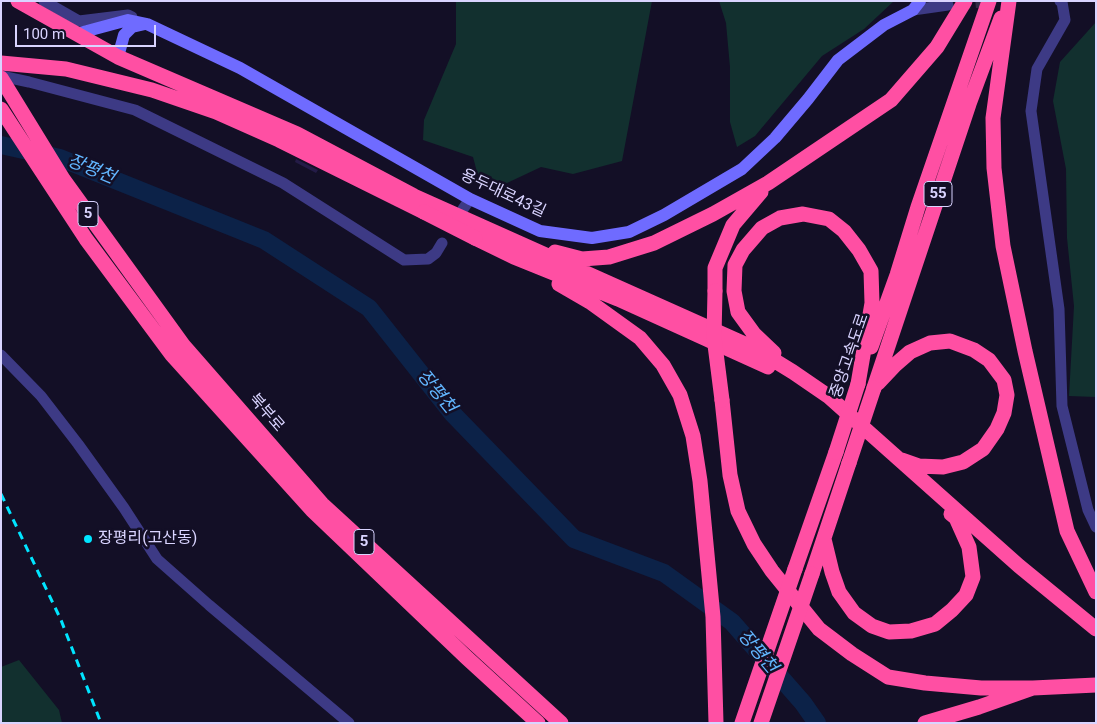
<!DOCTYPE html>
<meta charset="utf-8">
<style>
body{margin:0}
#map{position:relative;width:1097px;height:724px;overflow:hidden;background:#130f26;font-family:Roboto,sans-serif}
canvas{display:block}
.frame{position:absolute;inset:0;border:2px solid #d9d4ff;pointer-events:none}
.scale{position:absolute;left:15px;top:25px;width:141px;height:22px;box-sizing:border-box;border:2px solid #d9d4ff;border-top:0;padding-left:6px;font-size:15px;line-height:18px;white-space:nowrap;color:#d9d4ff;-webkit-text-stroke:4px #130f26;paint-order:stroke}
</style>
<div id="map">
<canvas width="1097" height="724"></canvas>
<div class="frame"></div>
<div class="scale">100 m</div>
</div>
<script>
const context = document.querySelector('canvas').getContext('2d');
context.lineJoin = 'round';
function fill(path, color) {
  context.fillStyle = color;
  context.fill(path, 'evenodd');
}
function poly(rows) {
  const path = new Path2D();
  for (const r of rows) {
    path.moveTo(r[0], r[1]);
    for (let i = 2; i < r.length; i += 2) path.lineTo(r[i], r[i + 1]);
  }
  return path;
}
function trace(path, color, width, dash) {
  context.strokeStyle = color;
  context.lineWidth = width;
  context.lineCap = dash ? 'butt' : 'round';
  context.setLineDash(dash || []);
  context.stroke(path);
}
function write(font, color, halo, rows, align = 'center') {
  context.font = font + ' Roboto,"Noto Sans KR",sans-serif';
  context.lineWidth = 5;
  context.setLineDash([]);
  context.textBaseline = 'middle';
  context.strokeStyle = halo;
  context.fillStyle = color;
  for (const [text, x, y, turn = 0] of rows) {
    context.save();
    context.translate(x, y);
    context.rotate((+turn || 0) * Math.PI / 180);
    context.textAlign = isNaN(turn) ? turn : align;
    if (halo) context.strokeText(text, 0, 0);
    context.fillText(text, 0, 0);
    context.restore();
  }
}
const green = poly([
 [456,1,652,1,622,161,573,174,541,167,507,183,481,187,473,157,423,140,424,120,456,44],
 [719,1,894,1,864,29,822,56,755,136,737,147,730,122,730,67,726,23],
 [1096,22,1096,397,1069,396,1074,306,1067,238,1066,169,1053,101,1060,62],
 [19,660,59,710,62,723,1,723,1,667]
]);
const river = poly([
 [1,145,60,158,264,240,369,308,452,413,574,539,664,573,732,622,803,703,817,723]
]);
const building = poly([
 [296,159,318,170,316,173,295,162]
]);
const streetTunnel = poly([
 [959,4,994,1]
]);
const street = poly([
 [44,1,79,21,128,15,132,17],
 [1060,1,1062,2,1065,20,1037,69,1031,111,1059,309,1062,406,1088,510,1096,527],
 [913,10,948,5],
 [1,76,29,82,135,110,283,183,404,260,428,259,436,253,442,243],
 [463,209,470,199],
 [1,355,41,396,78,444,124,508,157,559,209,605,349,723]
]);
const secondary = poly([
 [76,34,128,20,147,24,240,68,470,199,540,231,592,238,629,232,664,215,742,169,775,138,808,99,838,60,884,25,913,10,920,1],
 [118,57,124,35,132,27,145,24]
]);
const highway = poly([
 [18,1,118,57,297,134,414,196,754,348,793,372,828,396,1019,566,1096,629],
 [1009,1,993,118,994,168,1003,246,1025,351,1067,531,1096,592],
 [1,63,66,69,152,90,216,112,279,140,424,212],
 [1,78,63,179,183,345,322,504,561,723],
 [1,109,86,239,172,355,312,510,467,658,538,723],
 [475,238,514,257,618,299,768,367],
 [555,252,582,259,609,257,654,243,713,214,768,183,891,100,937,47,965,1],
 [559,284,590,302,640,338,663,365,680,395,693,436,700,481,713,617,716,723],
 [715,291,715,268,733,225,761,192],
 [871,347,897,275,918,207,989,1],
 [774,353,754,334,738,312,734,291,735,265,743,250,762,228,780,218,803,214,829,219,844,231,859,250,871,271,872,303,858,384],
 [878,383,895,365,910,352,930,343,950,341,974,350,989,360,1004,380,1007,395,1004,413,997,429,983,449,963,462,943,467,919,466,902,460],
 [874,388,969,104,1001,18],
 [722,400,730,475,738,511,754,544,772,571,819,629,852,654,888,677,925,683,981,688,1033,688],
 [824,539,832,572,839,592,854,613,872,626,889,632,911,631,935,624,952,610,966,595,973,577,969,547,956,518,951,514],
 [795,569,836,452],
 [812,574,849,463],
 [925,723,979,707,1033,688,1096,685]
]);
const rail = poly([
 [1,494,61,620,101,723]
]);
const highwayBridge = poly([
 [424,212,475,238],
 [715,291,714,337,722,400],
 [836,452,858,384],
 [849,463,874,388],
 [742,723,795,569],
 [761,723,812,574]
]);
const markers = [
 [88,539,5,"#00e5ff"]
];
const shields = [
 [938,194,28],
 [88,214,20],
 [364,542,20]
];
const shieldNames = [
 ["55",938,194],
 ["5",88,214],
 ["5",364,542]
];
const streetNames = [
 ["용두대로43길",503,194,25],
 ["중앙고속도로",850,356,-71],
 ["북부로",266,413,49]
];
const poiNames = [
 ["장평리(고산동)",98,539]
];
const waterNames = [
 ["장평천",91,170,22],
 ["장평천",436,392,51],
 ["장평천",757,652,50]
];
fill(green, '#12302f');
trace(river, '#0c2248', 18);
fill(building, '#241b47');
trace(streetTunnel, '#312d47', 11, [11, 5.5]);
trace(street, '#3d3a85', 11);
trace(secondary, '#6f6bff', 12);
trace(highway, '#ff4fa3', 15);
trace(rail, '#00e5ff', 3, [8, 6]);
trace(highwayBridge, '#ff4fa3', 15);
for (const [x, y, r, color] of markers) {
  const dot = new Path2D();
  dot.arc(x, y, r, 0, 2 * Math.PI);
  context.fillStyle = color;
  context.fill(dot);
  trace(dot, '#130f26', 2);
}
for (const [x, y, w] of shields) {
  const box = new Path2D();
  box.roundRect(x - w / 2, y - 12.5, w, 25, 4);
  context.fillStyle = '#130f26';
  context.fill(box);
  trace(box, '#d9d4ff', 1);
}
write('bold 15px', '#d9d4ff', null, shieldNames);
write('16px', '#d9d4ff', '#130f26', streetNames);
write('16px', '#d9d4ff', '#130f26', poiNames, 'left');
write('italic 18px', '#62b6ff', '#130f26', waterNames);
</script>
